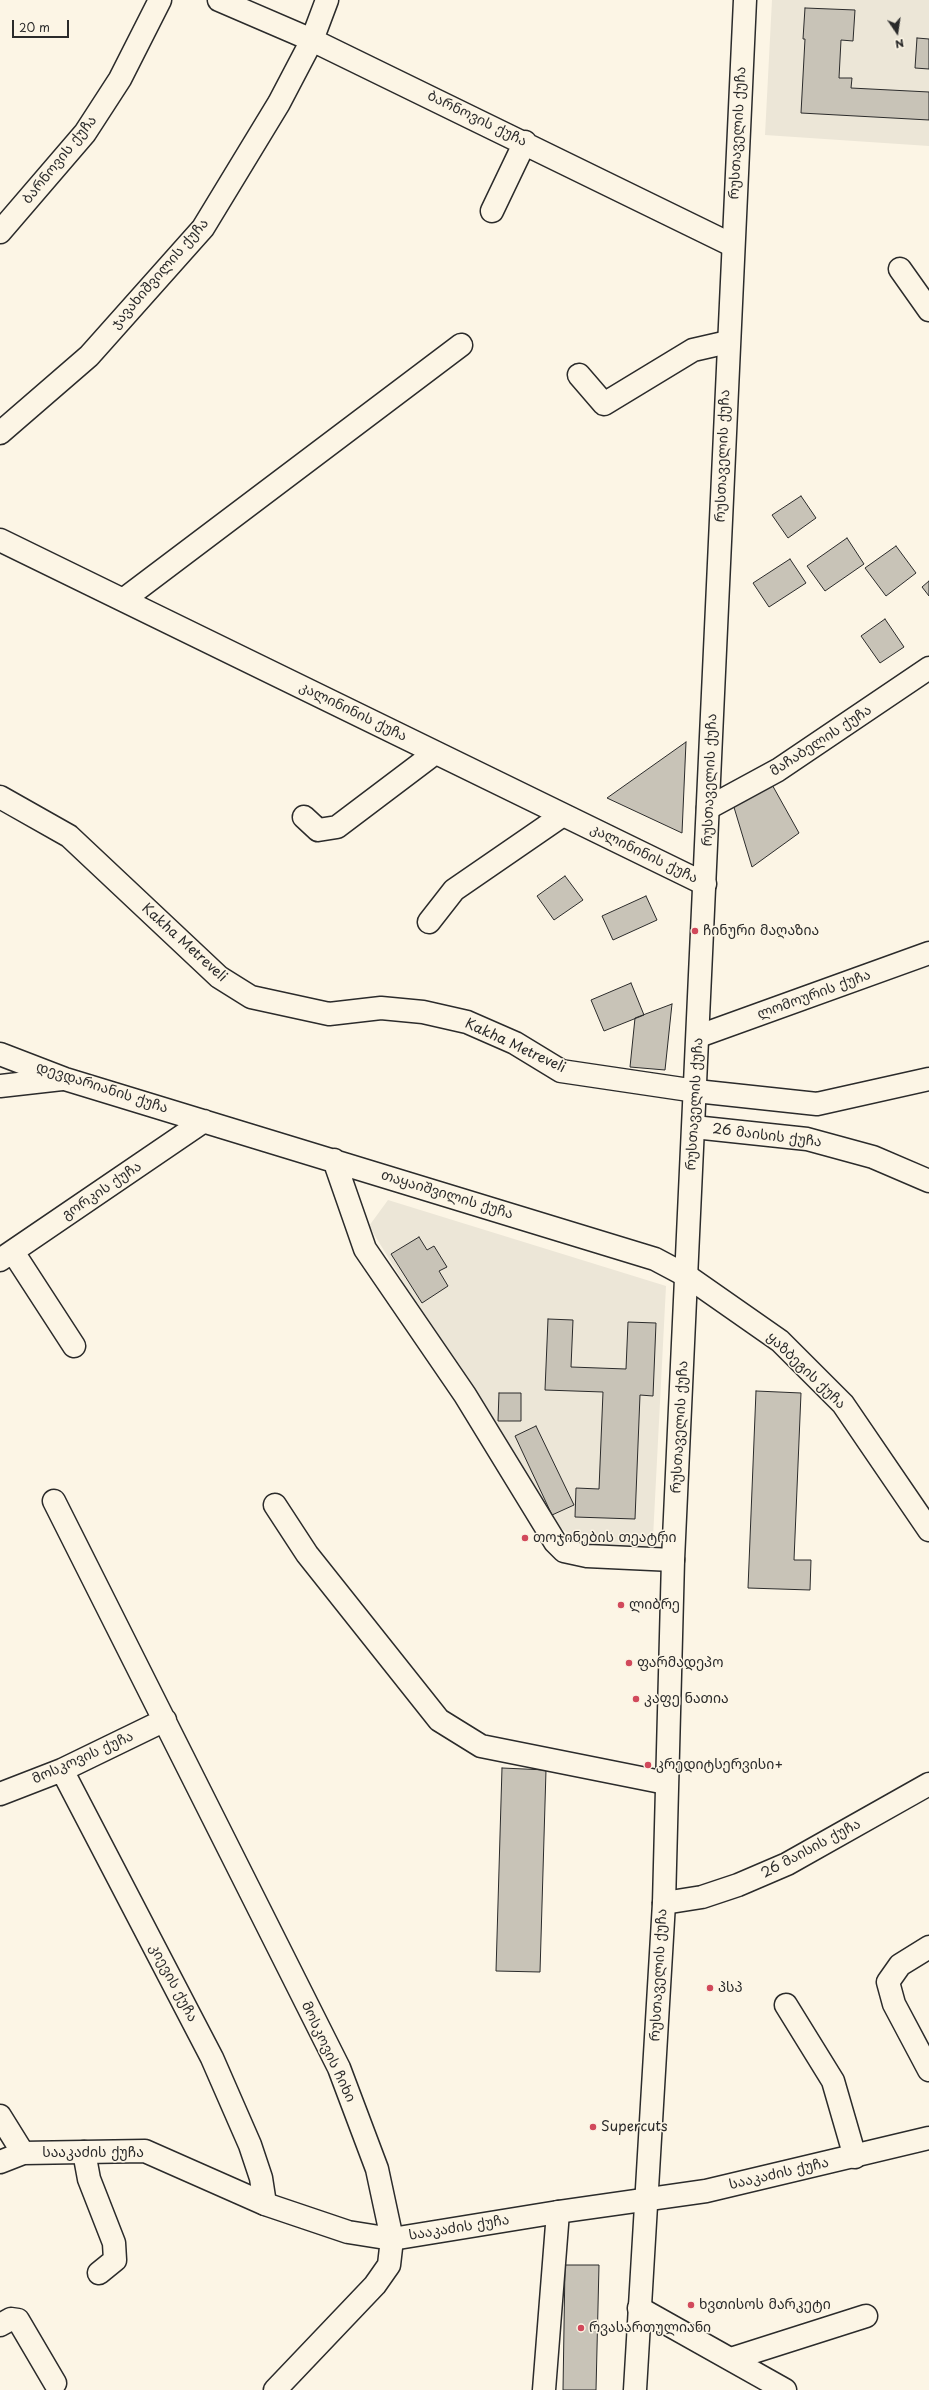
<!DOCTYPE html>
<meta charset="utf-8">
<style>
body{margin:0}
#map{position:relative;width:929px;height:2390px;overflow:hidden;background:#fcf5e5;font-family:"Playpen Sans",sans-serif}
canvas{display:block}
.north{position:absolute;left:877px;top:12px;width:40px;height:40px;-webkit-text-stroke:3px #fcf5e5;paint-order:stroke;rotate:167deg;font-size:11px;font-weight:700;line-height:16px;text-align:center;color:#2b2b2b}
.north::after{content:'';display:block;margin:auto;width:14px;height:18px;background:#2b2b2b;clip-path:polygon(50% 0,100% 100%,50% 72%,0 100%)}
.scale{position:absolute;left:12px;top:20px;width:57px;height:18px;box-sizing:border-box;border:2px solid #2b2b2b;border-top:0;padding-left:5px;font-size:12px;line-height:14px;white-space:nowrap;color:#2b2b2b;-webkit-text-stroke:3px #fcf5e5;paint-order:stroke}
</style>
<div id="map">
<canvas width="929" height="2390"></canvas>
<div class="north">N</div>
<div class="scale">20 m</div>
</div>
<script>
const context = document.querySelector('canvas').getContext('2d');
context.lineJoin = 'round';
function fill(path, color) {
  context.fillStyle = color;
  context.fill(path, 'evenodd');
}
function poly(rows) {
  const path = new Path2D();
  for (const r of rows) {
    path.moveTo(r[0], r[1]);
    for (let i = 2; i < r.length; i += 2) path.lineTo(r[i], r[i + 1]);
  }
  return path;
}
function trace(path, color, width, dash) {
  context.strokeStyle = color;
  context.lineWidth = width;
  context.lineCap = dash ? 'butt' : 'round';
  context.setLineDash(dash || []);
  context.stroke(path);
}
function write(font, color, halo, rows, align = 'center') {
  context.font = font + ' "Playpen Sans","Noto Sans Georgian",sans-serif';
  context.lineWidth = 3;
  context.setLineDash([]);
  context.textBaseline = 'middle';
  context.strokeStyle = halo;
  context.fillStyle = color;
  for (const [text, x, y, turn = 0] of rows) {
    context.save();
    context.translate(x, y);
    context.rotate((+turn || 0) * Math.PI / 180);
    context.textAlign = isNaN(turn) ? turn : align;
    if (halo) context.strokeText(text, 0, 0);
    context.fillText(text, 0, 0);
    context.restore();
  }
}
const built = poly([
 [772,0,929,0,929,146,765,135],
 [388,1200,666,1286,652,1557,579,1541,548,1519,369,1226]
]);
const building = poly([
 [805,8,855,10,853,41,841,40,839,78,852,78,851,88,929,92,929,120,801,113,805,39,803,39,805,8],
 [917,38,929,39,929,69,915,68,917,38],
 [801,496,816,518,788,538,772,515,801,496],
 [847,538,864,564,825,591,807,566,847,538],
 [896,546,916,573,886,596,865,568,896,546],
 [790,559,806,583,769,607,753,583,790,559],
 [929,581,929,596,922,587,929,581],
 [885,619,904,647,880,663,861,636,885,619],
 [686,742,682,833,607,798,686,742],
 [770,781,799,833,752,867,733,804,770,781],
 [565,876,583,900,554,920,537,896,565,876],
 [646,896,657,920,613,940,602,916,646,896],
 [631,983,644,1015,604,1031,591,1000,631,983],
 [672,1004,665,1070,630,1067,635,1018,672,1004],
 [419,1237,427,1250,434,1246,447,1267,439,1271,448,1286,422,1303,391,1254,419,1237],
 [548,1319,573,1320,571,1367,626,1369,628,1322,656,1323,653,1396,640,1395,635,1519,575,1517,576,1488,599,1489,603,1392,545,1390,548,1319],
 [756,1391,801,1393,794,1560,811,1560,810,1590,748,1588,756,1391],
 [499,1393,521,1393,521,1421,498,1421,499,1393],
 [536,1426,574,1505,552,1515,515,1436,536,1426],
 [502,1768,546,1770,540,1972,496,1971,502,1768],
 [565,2265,599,2265,596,2390,563,2390,565,2265]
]);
const minor = poly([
 [219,0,312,40,732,245],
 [492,211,525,142],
 [0,232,85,133,120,79,160,0],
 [900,269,929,310],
 [579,375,604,404,693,350,728,342],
 [0,433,89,356,203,228,279,103,312,40,327,0],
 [0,540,705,884],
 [123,600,461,345],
 [0,797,69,836,219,977,251,997,329,1014,381,1008,423,1012,467,1022,515,1043,561,1071,696,1091,817,1104,929,1079],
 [708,808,778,770,929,668],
 [304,817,318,830,337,827,435,753],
 [429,922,454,890,563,815],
 [699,1036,929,953],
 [0,1054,65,1079,655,1259,687,1276,780,1341,843,1404,929,1530],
 [0,1086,62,1079],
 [694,1127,807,1139,873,1157,929,1181],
 [334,1160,365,1249,465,1395,555,1542,564,1551,587,1556,673,1560],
 [13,1252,74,1346],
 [0,1260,204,1121],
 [54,1501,339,2068,377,2169,392,2239,389,2265,375,2285,275,2390],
 [275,1505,307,1554,439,1720,481,1746,666,1783],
 [62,1770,212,2058,250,2145,261,2178,265,2204],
 [0,1794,62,1770,165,1720],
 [664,1903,702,1897,738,1885,787,1864,929,1784],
 [929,1947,900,1965,888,1982,894,2004,929,2070],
 [786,2005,833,2081,855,2157],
 [0,2116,23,2153],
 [84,2152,89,2179,114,2243,115,2260,99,2273],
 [639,2308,785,2390],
 [0,2325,11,2319,18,2320,55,2383],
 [731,2359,866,2316],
 [544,2390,558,2212]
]);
const tertiary = poly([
 [0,2162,23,2153,145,2151,265,2204,348,2232,392,2239,558,2212,706,2191,929,2138]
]);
const secondary = poly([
 [635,2390,664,1903,673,1560,745,0]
]);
const markers = [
 [695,931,4,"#d1495b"],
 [525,1538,4,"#d1495b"],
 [621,1605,4,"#d1495b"],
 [629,1663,4,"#d1495b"],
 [636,1699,4,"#d1495b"],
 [648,1765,4,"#d1495b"],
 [710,1988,4,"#d1495b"],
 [593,2127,4,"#d1495b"],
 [691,2305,4,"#d1495b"],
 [581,2328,4,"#d1495b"]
];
const streetNames = [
 ["ბარნოვის ქუჩა",477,119,26],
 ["რუსთაველის ქუჩა",738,133,-87],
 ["ბარნოვის ქუჩა",60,160,-51],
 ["ჯავახიშვილის ქუჩა",160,274,-49],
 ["რუსთაველის ქუჩა",723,456,-88],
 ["კალინინის ქუჩა",353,712,26],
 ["მაჩაბელის ქუჩა",821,741,-33],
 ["რუსთაველის ქუჩა",710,780,-88],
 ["კალინინის ქუჩა",644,854,26],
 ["Kakha Metreveli",184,943,42],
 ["ლომოურის ქუჩა",814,995,-20],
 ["Kakha Metreveli",515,1046,25],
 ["დევდარიანის ქუჩა",102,1088,18],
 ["რუსთაველის ქუჩა",695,1104,-87],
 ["26 მაისის ქუჩა",767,1136,7],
 ["გორკის ქუჩა",102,1191,-34],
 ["თაყაიშვილის ქუჩა",447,1195,17],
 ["ყაზბეგის ქუჩა",806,1371,44],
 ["რუსთაველის ქუჩა",680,1427,-87],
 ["მოსკოვის ქუჩა",83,1758,-24],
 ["26 მაისის ქუჩა",811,1849,-28],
 ["რუსთაველის ქუჩა",659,1975,-87],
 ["კიევის ქუჩა",173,1983,62],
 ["მოსკოვის ჩიხი",328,2052,65],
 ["სააკაძის ქუჩა",93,2153],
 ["სააკაძის ქუჩა",779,2174,-13],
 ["სააკაძის ქუჩა",459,2228,-9]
];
const poiNames = [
 ["ჩინური მაღაზია",703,931],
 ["თოჯინების თეატრი",533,1538],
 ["ლიბრე",629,1605],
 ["ფარმადეპო",637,1663],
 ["კაფე ნათია",644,1699],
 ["კრედიტსერვისი+",656,1765],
 ["პსპ",718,1988],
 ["Supercuts",601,2127],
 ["ხვთისოს მარკეტი",699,2305],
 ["რვასართულიანი",589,2328]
];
fill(built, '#ece6d7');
fill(building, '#c8c3b7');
trace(building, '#2b2b2b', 1);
trace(minor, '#2b2b2b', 25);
trace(tertiary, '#2b2b2b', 25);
trace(secondary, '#2b2b2b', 25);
trace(minor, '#fcf5e5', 22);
trace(tertiary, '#fcf5e5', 22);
trace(secondary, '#fcf5e5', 22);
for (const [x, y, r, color] of markers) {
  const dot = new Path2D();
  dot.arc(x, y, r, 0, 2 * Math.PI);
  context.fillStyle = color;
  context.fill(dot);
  trace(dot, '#fcf5e5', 1.5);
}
write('14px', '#2b2b2b', '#fcf5e5', streetNames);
write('14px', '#2b2b2b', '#fcf5e5', poiNames, 'left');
</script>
